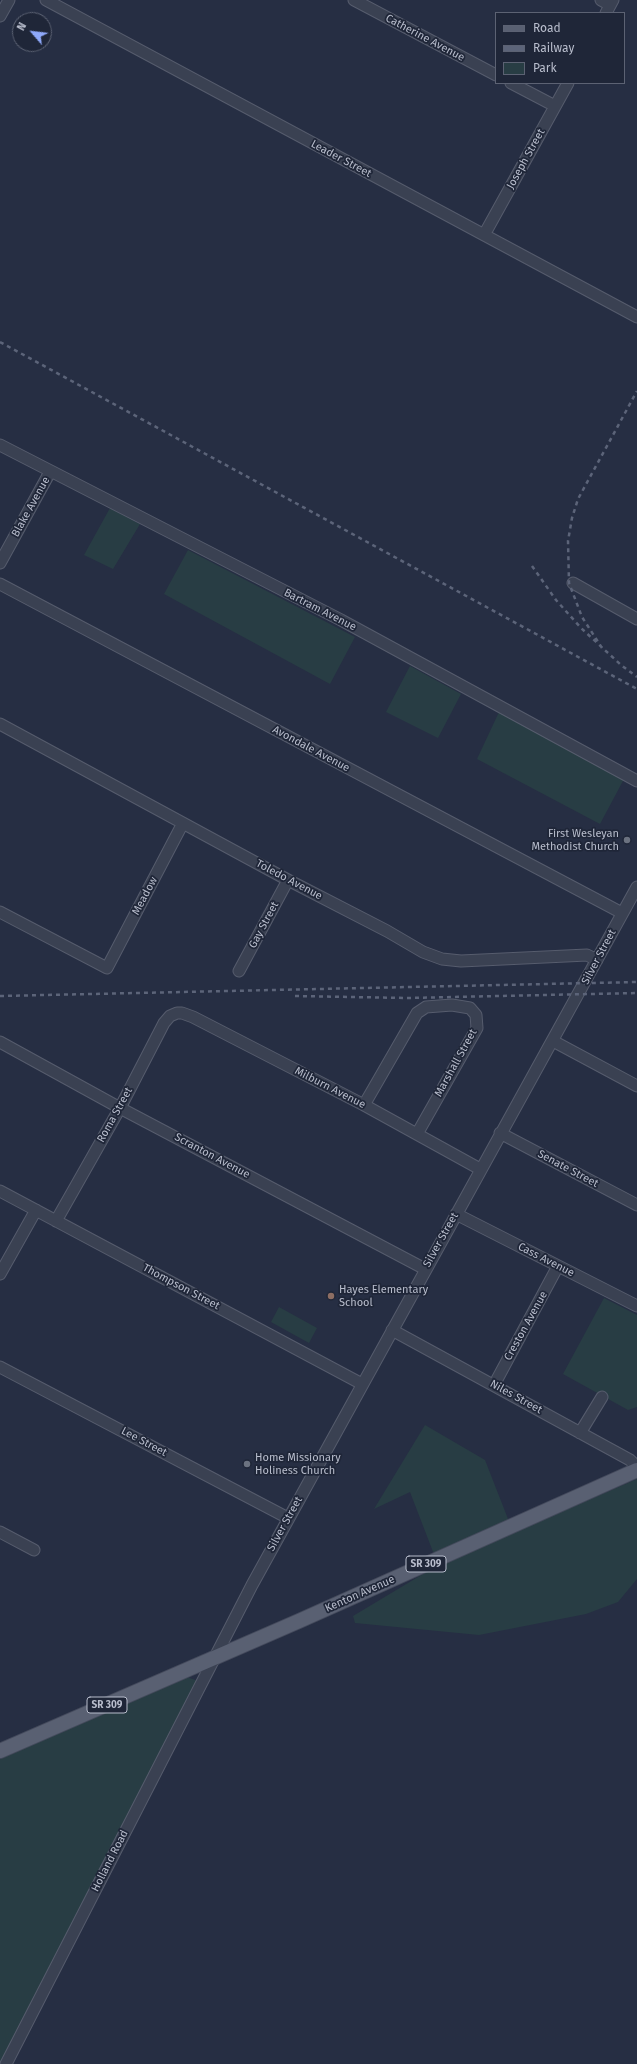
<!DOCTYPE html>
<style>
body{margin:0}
#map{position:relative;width:637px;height:2064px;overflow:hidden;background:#262e43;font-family:"Fira Sans",sans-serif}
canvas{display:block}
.legend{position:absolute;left:495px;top:12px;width:130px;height:72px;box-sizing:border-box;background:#1f2638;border:1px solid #5c6273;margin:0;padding:5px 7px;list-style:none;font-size:12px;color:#b8bdcc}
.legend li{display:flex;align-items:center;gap:8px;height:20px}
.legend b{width:20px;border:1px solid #5c6273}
.north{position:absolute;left:12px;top:12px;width:40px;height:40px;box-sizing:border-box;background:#1f2638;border:1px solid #5c6273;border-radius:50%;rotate:298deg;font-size:11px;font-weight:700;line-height:16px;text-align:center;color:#b8bdcc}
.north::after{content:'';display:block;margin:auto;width:14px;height:18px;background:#8ea8fa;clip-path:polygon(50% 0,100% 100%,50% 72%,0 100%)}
</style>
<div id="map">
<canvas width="637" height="2064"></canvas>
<ul class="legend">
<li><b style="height:5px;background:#596072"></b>Road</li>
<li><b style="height:5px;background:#5c6479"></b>Railway</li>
<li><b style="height:11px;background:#283d44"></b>Park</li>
</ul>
<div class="north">N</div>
</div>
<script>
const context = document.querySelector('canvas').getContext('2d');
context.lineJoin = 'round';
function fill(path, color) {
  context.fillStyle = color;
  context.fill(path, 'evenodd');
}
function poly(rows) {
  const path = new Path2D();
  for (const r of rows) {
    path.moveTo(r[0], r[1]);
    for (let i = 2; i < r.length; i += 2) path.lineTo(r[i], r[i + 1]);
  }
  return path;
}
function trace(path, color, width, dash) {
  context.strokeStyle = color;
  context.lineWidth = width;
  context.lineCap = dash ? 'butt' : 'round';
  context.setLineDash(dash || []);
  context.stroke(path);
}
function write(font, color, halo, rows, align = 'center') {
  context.font = font + ' "Fira Sans",sans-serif';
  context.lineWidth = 3.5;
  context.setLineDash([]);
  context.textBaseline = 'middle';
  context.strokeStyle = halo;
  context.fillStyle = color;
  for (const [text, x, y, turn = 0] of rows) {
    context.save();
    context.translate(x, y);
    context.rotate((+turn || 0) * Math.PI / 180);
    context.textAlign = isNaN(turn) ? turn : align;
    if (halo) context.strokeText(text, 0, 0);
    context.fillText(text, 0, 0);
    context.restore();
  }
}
const green = poly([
 [110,508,140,524,113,569,84,555],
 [188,550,355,637,330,684,164,594],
 [410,666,461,694,438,738,386,712],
 [499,712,624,779,600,824,477,759],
 [604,1298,637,1315,637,1407,628,1410,563,1374],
 [279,1307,317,1328,309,1343,271,1322],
 [425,1425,485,1460,510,1524,435,1557,410,1492,374,1509],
 [637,1479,637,1579,618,1602,586,1614,479,1635,355,1623,353,1616,438,1565],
 [184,1676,198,1681,2,2064,0,2064,0,1759]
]);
const minor = poly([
 [46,0,637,317],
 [354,0,496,75],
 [601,0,610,5],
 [606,13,613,0],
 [0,16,9,0],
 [511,83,555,106],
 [484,235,568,83],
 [0,445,341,620,637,781],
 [0,563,50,472],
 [573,583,637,619],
 [0,584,622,913],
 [0,724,288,880,387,931,423,952,442,959,461,961,587,955,597,960],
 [0,912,107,968,183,823],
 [239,971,288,880],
 [553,1041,637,1086],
 [0,1042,120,1108,425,1269],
 [364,1105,417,1013,426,1007,452,1005,470,1008,476,1015,477,1028,417,1134],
 [500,1133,637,1205],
 [0,1191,362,1384],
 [456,1214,637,1306],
 [56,1221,120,1108,164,1023,170,1016,177,1013,182,1013,193,1017,364,1105,480,1169],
 [0,1274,36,1210],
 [392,1330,630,1460,637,1467],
 [0,1367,288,1518],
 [494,1385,558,1266],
 [580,1433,602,1397],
 [0,1532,34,1550],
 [6,2064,252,1585,637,887]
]);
const major = poly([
 [0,1751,299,1621,637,1470]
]);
const rail = poly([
 [0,342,637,689],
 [532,566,556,600,581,628,621,665,637,677],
 [602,648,582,617,569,583,568,541,572,518,578,499,637,391],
 [0,996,637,982],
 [295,996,407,998,637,993]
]);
const markers = [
 [627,840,4,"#6b7280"],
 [331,1296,4,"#8d6e63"],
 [247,1464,4,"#6b7280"]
];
const shields = [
 [426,1564,40],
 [107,1705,40]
];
const shieldNames = [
 ["SR 309",426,1564],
 ["SR 309",107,1705]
];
const streetNames = [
 ["Catherine Avenue",425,38,28],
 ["Leader Street",341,159,28],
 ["Joseph Street",526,159,-61],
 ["Blake Avenue",31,507,-61],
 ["Bartram Avenue",320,610,27],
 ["Avondale Avenue",311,749,28],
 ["Toledo Avenue",289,880,28],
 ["Meadow",145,896,-62],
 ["Gay Street",264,925,-62],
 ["Silver Street",599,957,-62],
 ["Marshall Street",456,1063,-61],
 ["Milburn Avenue",330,1088,27],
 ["Roma Street",115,1115,-61],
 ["Scranton Avenue",212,1156,28],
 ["Senate Street",568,1169,28],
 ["Silver Street",441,1240,-61],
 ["Cass Avenue",546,1260,27],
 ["Thompson Street",181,1287,28],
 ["Creston Avenue",526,1326,-61],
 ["Niles Street",516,1397,29],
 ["Lee Street",144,1442,28],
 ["Silver Street",285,1524,-61],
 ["Kenton Avenue",360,1594,-24],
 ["Holland Road",110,1861,-63]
];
const poiNames = [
 ["First Wesleyan",619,834,"right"],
 ["Methodist Church",619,847,"right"],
 ["Hayes Elementary",339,1290],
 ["School",339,1303],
 ["Home Missionary",255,1458],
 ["Holiness Church",255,1471]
];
fill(green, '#283d44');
trace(minor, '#565c6d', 13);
trace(major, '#444a5c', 16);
trace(minor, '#3a4152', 11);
trace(major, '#596072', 14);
trace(rail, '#5c6479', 2.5, [4, 4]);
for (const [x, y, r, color] of markers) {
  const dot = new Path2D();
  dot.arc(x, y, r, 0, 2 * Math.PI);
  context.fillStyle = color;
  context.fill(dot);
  trace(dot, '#1f2638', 1.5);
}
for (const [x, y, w] of shields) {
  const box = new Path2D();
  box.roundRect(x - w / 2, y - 8, w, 16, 3);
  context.fillStyle = '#1f2638';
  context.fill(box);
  trace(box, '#b8bdcc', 1);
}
write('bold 10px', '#b8bdcc', null, shieldNames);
write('11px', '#b8bdcc', '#1f2638', streetNames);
write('11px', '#b8bdcc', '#1f2638', poiNames, 'left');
</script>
